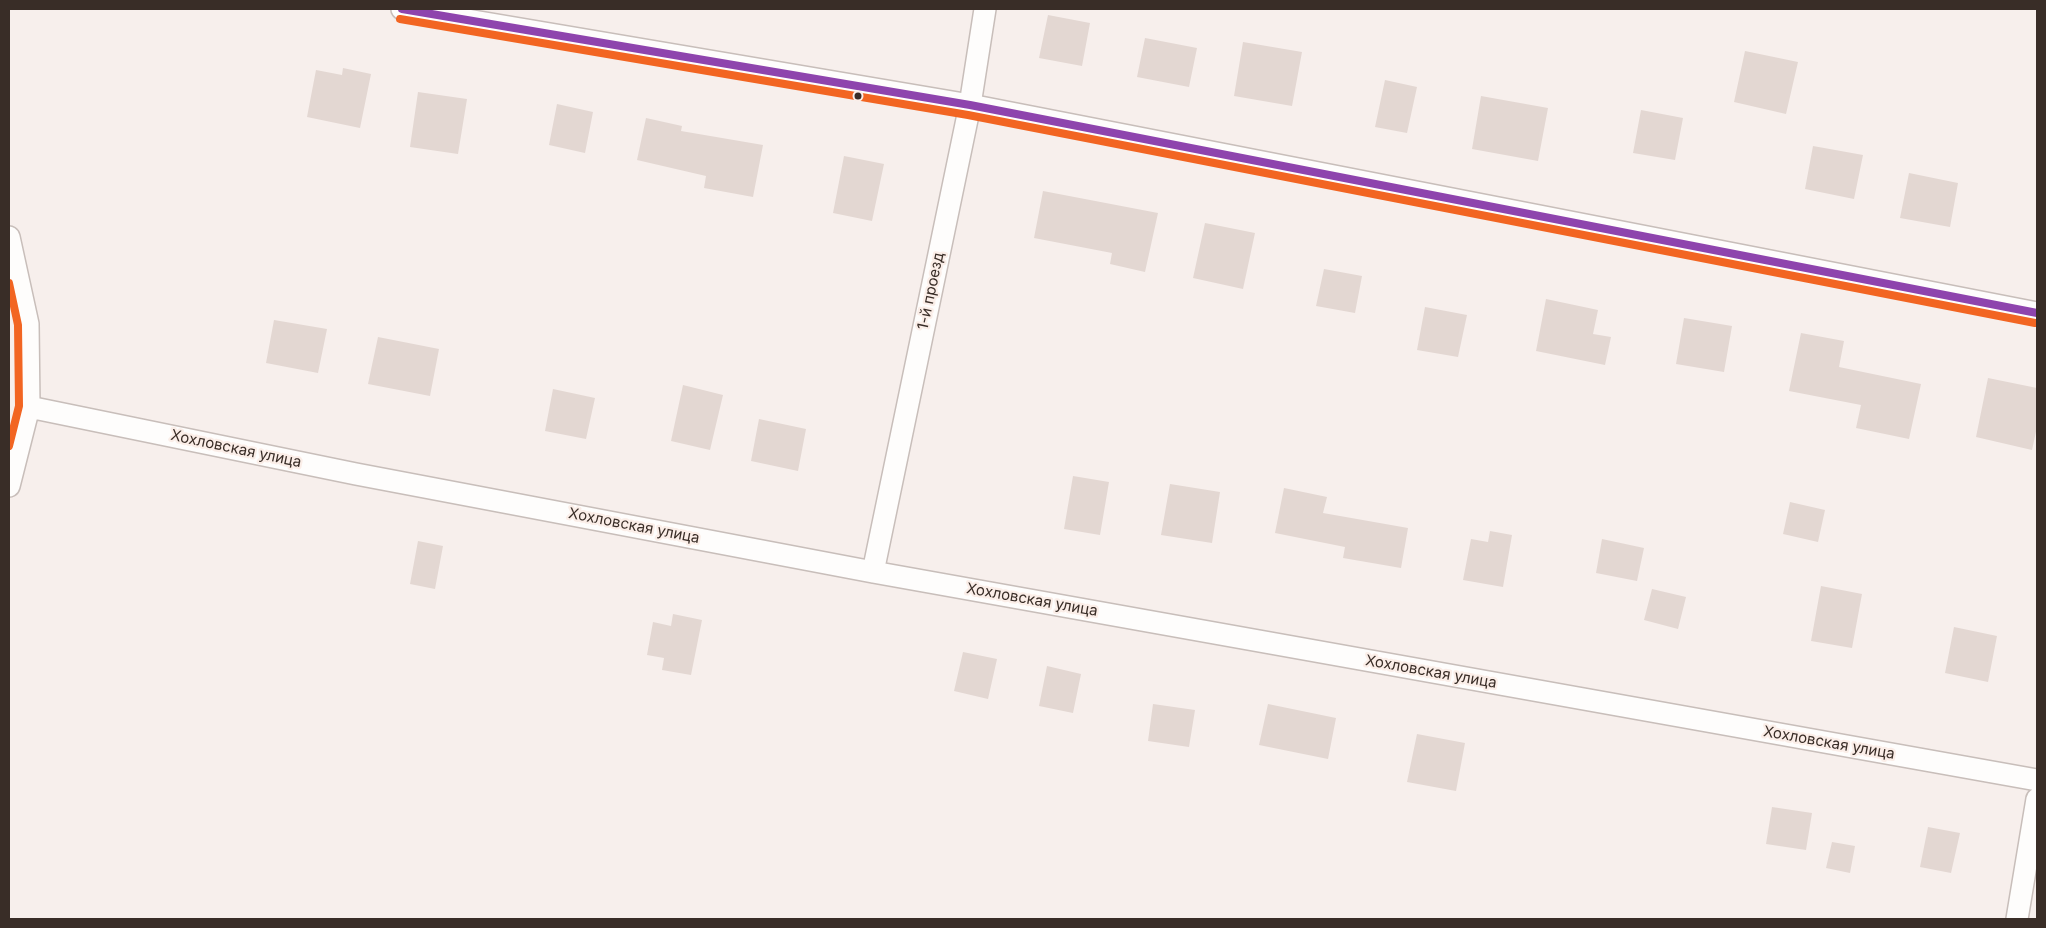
<!DOCTYPE html>
<meta charset="utf-8">
<style>
body{margin:0}
#map{position:relative;width:2046px;height:928px;overflow:hidden;background:#f7efec;font-family:Inter,sans-serif}
canvas{display:block}
.frame{position:absolute;inset:0;border:10px solid #392d27;pointer-events:none}
</style>
<div id="map">
<canvas width="2046" height="928"></canvas>
<div class="frame"></div>
</div>
<script>
const context = document.querySelector('canvas').getContext('2d');
context.lineJoin = 'round';
function fill(path, color) {
  context.fillStyle = color;
  context.fill(path, 'evenodd');
}
function poly(rows) {
  const path = new Path2D();
  for (const r of rows) {
    path.moveTo(r[0], r[1]);
    for (let i = 2; i < r.length; i += 2) path.lineTo(r[i], r[i + 1]);
  }
  return path;
}
function trace(path, color, width, dash) {
  context.strokeStyle = color;
  context.lineWidth = width;
  context.lineCap = dash ? 'butt' : 'round';
  context.setLineDash(dash || []);
  context.stroke(path);
}
function write(font, color, halo, rows, align = 'center') {
  context.font = font + ' Inter,sans-serif';
  context.lineWidth = 4.5;
  context.setLineDash([]);
  context.textBaseline = 'middle';
  context.strokeStyle = halo;
  context.fillStyle = color;
  for (const [text, x, y, turn = 0] of rows) {
    context.save();
    context.translate(x, y);
    context.rotate((+turn || 0) * Math.PI / 180);
    context.textAlign = isNaN(turn) ? turn : align;
    if (halo) context.strokeText(text, 0, 0);
    context.fillText(text, 0, 0);
    context.restore();
  }
}
const building = poly([
 [1048,15,1090,23,1082,66,1039,58],
 [1145,38,1197,48,1189,87,1137,77],
 [1243,42,1302,52,1292,106,1234,96],
 [1745,51,1798,62,1786,114,1734,102],
 [343,68,371,74,360,128,307,117,316,70,342,75],
 [1385,80,1417,87,1407,133,1375,127],
 [418,92,467,99,458,154,410,147],
 [1481,96,1548,108,1538,161,1472,149],
 [557,104,593,112,585,153,549,145],
 [1641,110,1683,118,1675,160,1633,153],
 [646,118,682,126,681,131,763,145,753,197,704,188,706,176,637,160],
 [1813,146,1863,155,1854,199,1805,189],
 [844,156,884,164,872,221,833,213],
 [1909,173,1958,183,1950,227,1900,218],
 [1043,191,1158,213,1145,272,1110,264,1112,253,1034,238],
 [1205,223,1255,233,1243,289,1193,278],
 [1324,269,1362,276,1355,313,1316,306],
 [1546,299,1598,310,1593,334,1611,337,1605,365,1536,351],
 [1425,307,1467,315,1458,357,1417,350],
 [1684,318,1732,326,1724,372,1676,364],
 [274,320,327,329,318,373,266,363],
 [1801,333,1844,341,1839,367,1921,384,1909,439,1856,428,1861,405,1789,391],
 [378,337,439,349,430,396,368,384],
 [1988,378,2037,388,2037,427,2032,450,1976,437],
 [683,385,723,395,710,450,671,441],
 [553,389,595,398,586,439,545,431],
 [759,419,806,429,798,471,751,461],
 [1073,476,1109,482,1100,535,1064,529],
 [1170,484,1220,492,1212,543,1161,535],
 [1284,488,1327,497,1323,513,1408,528,1401,568,1343,558,1345,547,1275,533],
 [1790,502,1825,510,1818,542,1783,534],
 [1490,531,1512,535,1503,587,1463,580,1471,539,1488,542],
 [1602,539,1644,548,1637,581,1596,573],
 [418,541,443,546,435,589,410,584],
 [1821,586,1862,594,1852,648,1811,641],
 [1652,589,1686,597,1678,629,1644,620],
 [673,614,702,620,691,675,662,670,664,658,647,655,653,622,671,626],
 [1954,627,1997,636,1988,682,1945,673],
 [963,652,997,659,988,699,954,691],
 [1047,666,1081,674,1073,713,1039,706],
 [1153,704,1195,710,1189,747,1148,741],
 [1268,704,1336,718,1328,759,1259,745],
 [1417,734,1465,743,1456,791,1407,782],
 [1772,807,1812,813,1806,850,1766,844],
 [1928,827,1960,833,1951,873,1920,867],
 [1832,842,1855,846,1850,873,1826,868]
]);
const minor = poly([
 [402,9,970,105,2037,313],
 [9,237,28,324,29,407,9,486],
 [29,407,356,474,873,572,2037,780],
 [873,572,970,105,985,9],
 [2017,919,2037,799]
]);
const bus1 = poly([
 [402,9,970,105,2037,313]
]);
const bus2 = poly([
 [400,19,968,115,2035,323],
 [9,283,18,325,19,406,9,446]
]);
const markers = [
 [858,96,4.5,"#392d27"]
];
const streetNames = [
 ["1-й проезд",931,291,-78],
 ["Хохловская улица",236,449,12],
 ["Хохловская улица",634,526,11],
 ["Хохловская улица",1032,600,10],
 ["Хохловская улица",1431,672,10],
 ["Хохловская улица",1829,743,10]
];
fill(building, '#e3d7d2');
trace(minor, '#c8beba', 24);
trace(minor, '#fefdfc', 21);
trace(bus1, '#8e44ad', 8);
trace(bus2, '#f26522', 8);
for (const [x, y, r, color] of markers) {
  const dot = new Path2D();
  dot.arc(x, y, r, 0, 2 * Math.PI);
  context.fillStyle = color;
  context.fill(dot);
  trace(dot, '#fbeee8', 2);
}
write('15px', '#392d27', '#fbeee8', streetNames);
</script>
